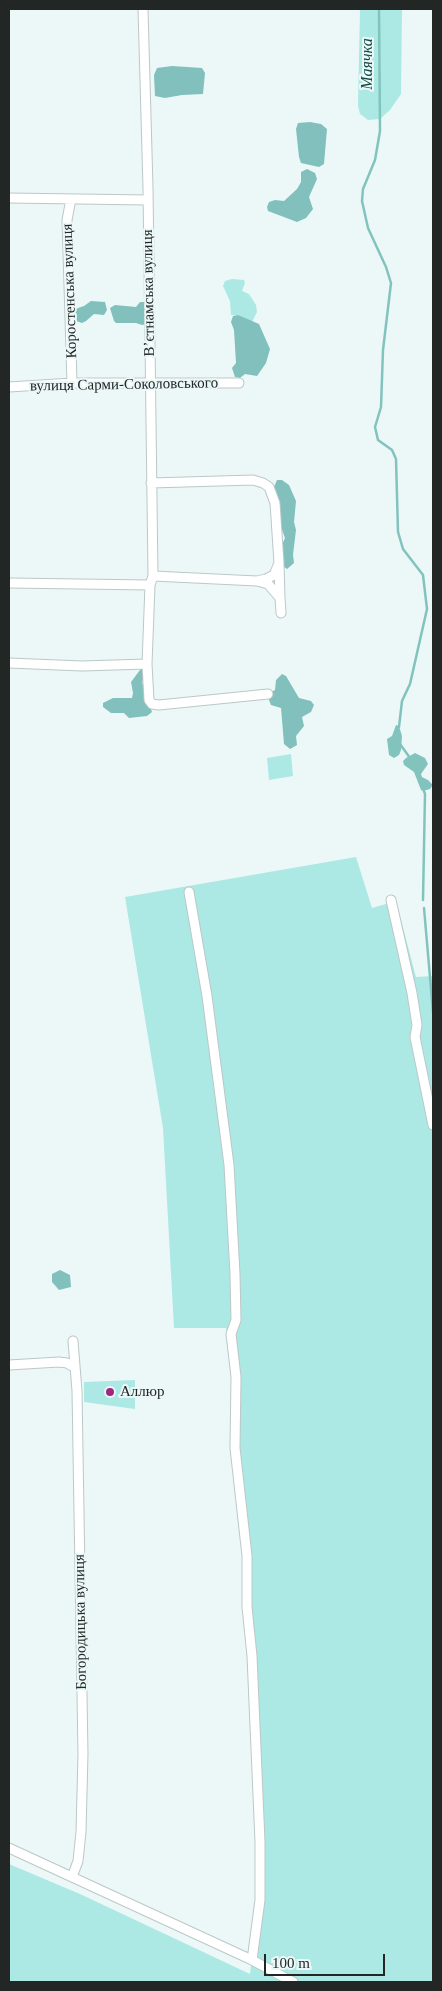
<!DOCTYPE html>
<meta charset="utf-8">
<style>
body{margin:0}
#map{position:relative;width:442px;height:1991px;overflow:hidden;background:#ebf8f7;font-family:"Times New Roman",serif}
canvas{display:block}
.frame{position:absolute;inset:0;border:10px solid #222726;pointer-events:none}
.scale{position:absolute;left:264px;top:1954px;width:121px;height:22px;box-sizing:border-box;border:2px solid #222726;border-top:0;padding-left:6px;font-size:15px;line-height:18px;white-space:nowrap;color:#222726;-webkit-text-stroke:4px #ebf8f7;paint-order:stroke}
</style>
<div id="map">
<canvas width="442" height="1991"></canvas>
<div class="frame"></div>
<div class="scale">100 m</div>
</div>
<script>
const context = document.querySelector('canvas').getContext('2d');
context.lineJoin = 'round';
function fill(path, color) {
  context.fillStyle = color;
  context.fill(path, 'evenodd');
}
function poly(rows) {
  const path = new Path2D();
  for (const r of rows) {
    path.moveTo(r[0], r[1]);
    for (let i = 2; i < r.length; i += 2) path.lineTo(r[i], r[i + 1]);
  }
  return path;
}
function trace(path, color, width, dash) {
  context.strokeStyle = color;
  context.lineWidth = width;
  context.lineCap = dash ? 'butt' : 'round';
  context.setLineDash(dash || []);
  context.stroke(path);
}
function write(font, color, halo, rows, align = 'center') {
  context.font = font + ' "Times New Roman",serif';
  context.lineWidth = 4;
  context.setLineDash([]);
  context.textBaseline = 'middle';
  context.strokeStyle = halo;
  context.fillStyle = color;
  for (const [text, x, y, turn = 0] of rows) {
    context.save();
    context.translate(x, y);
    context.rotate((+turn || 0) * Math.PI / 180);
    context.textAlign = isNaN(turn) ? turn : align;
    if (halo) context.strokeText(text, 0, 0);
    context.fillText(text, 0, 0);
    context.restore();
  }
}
const green = poly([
 [360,9,402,9,401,94,390,110,380,119,368,120,360,114,358,106],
 [232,279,244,280,245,283,242,291,249,294,256,305,257,312,252,322,238,315,231,315,230,301,223,286,225,281],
 [291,754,293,776,269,780,267,758],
 [356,857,372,908,396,901,416,977,433,976,433,1982,9,1982,9,1864,80,1894,250,1974,258,1898,237,1406,226,1328,174,1328,163,1128,125,897],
 [135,1380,135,1409,84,1402,84,1382]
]);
const forest = poly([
 [172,66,202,68,205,73,203,94,182,95,165,98,155,96,154,75,157,68],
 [310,122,321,124,327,129,324,164,319,167,301,163,299,157,296,129,298,123],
 [307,169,315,173,317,179,309,197,313,209,306,218,297,222,268,211,267,207,269,202,275,200,284,201,297,189,301,182,301,172],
 [91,301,105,302,107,310,104,315,94,314,86,321,82,323,76,321,73,316,75,309,84,306],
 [140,302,144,302,147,307,147,324,142,325,136,323,116,323,114,321,110,308,115,305,136,307],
 [238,315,259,324,270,349,266,363,257,376,245,374,240,378,235,377,232,368,236,363,234,330,231,322,233,316],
 [277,480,282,480,289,485,296,501,294,522,296,530,293,555,294,563,287,569,283,566,280,549,285,538,279,522,281,518,278,513,274,487],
 [143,666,146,676,142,682,152,712,147,716,129,718,124,713,111,713,103,707,103,703,113,698,132,698,133,693,131,682],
 [282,674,286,676,299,698,311,701,314,705,311,712,302,717,304,726,296,736,297,745,290,749,284,744,281,708,271,705,269,700,271,692,275,690,276,680],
 [60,1270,70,1275,71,1287,59,1290,52,1282,52,1274]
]);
const water = poly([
 [396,725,399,726,402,736,401,750,399,755,394,758,389,755,387,739,392,736],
 [415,753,425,758,428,764,421,774,422,777,428,780,433,785,430,789,423,791,421,790,414,772,404,765,403,761,406,758]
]);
const stream = poly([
 [379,9,380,131,375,160,363,189,362,201,368,228,386,267,391,283,383,350,381,407,375,427,378,440,392,450,396,459,398,532,403,549,423,575,427,609,410,684,402,701,399,727],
 [400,744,410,758],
 [423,788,425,794,423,900],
 [424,908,433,1012]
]);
const minor = poly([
 [143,9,148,188,153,576],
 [9,198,148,200],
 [71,199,67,220,72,383],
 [9,387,72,383,239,383],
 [151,483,253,480,263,483,269,487,275,503,279,563],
 [257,581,266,579,274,575,279,563,280,598],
 [9,583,150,585,153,576,257,581,268,584,280,598,281,613],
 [150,585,147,664,149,700,152,704,159,705,268,694],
 [9,663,82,666,147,664],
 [189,892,207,996,229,1165,235,1274,236,1320,231,1334,236,1377,235,1448,247,1556,247,1607,252,1656,260,1842,260,1900,252,1960],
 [391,900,412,993,417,1025,415,1037,433,1125],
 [9,1365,59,1362,67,1363,74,1367],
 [9,1848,252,1960,293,1982],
 [72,1877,78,1861,81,1832,83,1754,77,1391,73,1341]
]);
const markers = [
 [110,1392,5,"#9e2780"]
];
const streetNames = [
 ["Коростенська вулиця",70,291,-92],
 ["Вʼєтнамська вулиця",149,293,-91],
 ["вулиця Сарми-Соколовського",124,385,-1],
 ["Богородицька вулиця",81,1622,-91]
];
const poiNames = [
 ["Аллюр",120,1392]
];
const waterNames = [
 ["Маячка",368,64,-90]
];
fill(green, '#ace9e4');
fill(forest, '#81c0bc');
fill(water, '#83c3be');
trace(stream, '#83c3be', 2.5);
trace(minor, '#bbc8c7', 11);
trace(minor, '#fff', 9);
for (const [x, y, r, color] of markers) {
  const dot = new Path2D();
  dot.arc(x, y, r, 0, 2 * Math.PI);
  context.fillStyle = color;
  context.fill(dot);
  trace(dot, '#ebf8f7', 2);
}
write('15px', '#222726', '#ebf8f7', streetNames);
write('15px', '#222726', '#ebf8f7', poiNames, 'left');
write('italic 16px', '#104a47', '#ebf8f7', waterNames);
</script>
